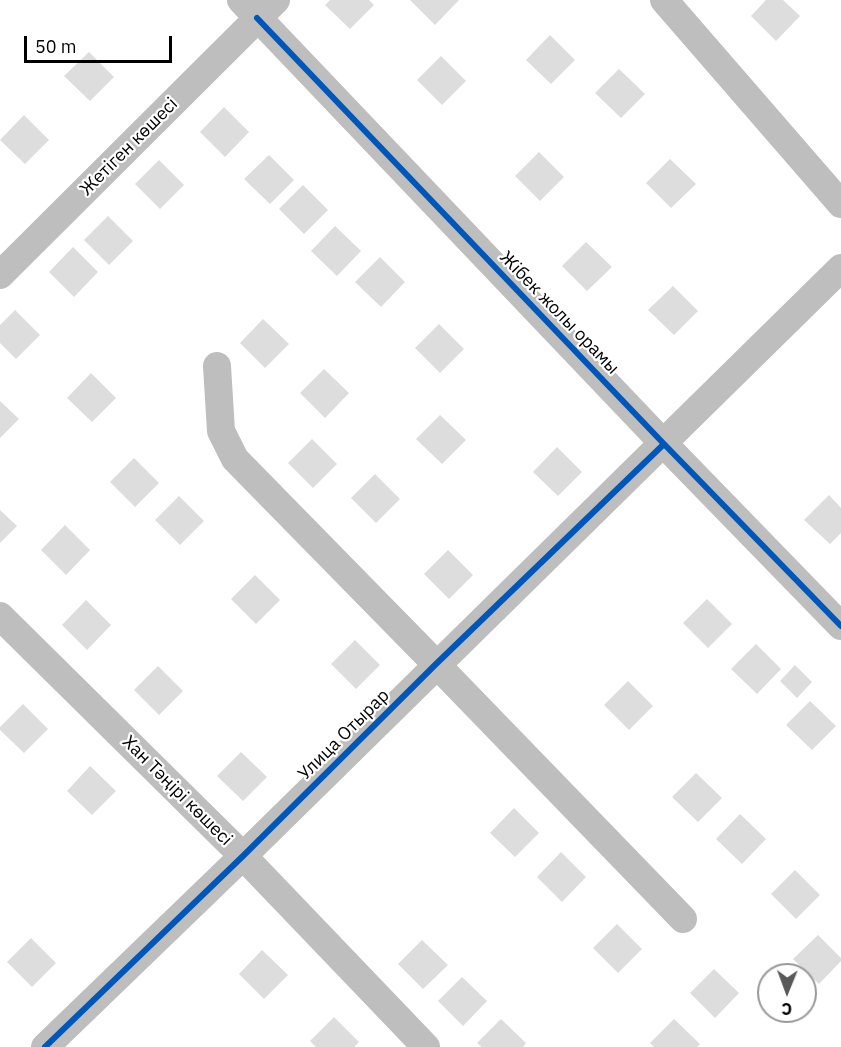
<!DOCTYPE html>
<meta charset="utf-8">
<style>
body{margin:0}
#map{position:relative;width:841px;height:1047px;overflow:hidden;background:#fff;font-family:"IBM Plex Sans",sans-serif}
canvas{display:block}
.north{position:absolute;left:757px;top:963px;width:60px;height:60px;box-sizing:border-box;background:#fff;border:2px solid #999;border-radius:50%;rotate:181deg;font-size:16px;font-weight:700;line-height:24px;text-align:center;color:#000}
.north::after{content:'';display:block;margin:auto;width:21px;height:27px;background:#595959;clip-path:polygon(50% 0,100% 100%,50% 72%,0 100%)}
.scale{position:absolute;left:24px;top:36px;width:148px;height:27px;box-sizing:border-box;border:3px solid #000;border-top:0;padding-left:8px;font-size:18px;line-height:21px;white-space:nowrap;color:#000;-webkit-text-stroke:4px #fff;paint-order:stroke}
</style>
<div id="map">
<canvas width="841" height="1047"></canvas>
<div class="north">С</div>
<div class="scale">50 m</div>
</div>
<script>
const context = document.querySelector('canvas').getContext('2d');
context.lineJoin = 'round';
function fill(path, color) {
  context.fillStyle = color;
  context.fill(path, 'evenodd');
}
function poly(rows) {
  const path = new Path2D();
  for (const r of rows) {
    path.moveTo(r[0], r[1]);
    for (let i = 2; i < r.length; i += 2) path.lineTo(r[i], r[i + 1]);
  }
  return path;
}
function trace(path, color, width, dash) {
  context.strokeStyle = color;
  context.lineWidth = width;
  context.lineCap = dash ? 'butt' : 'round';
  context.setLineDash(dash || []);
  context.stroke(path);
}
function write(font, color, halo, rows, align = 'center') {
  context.font = font + ' "IBM Plex Sans",sans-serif';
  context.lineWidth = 4.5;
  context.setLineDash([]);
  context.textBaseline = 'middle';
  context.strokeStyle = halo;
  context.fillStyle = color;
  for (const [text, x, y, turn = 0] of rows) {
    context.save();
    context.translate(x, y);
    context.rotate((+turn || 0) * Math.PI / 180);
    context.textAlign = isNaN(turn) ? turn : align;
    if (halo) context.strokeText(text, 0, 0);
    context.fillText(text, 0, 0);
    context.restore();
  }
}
const building = poly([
 [330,0,369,0,374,5,350,29,325,5],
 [410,0,459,0,435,25],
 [766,0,783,0,800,16,776,41,751,16],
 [550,35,575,60,551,84,526,60],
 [89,52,114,77,90,101,64,76],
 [441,56,466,81,442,105,417,80],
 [619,69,645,94,621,118,595,93],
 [224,107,249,132,225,157,200,132],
 [24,115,49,140,25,164,0,140],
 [539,152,564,177,540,201,515,176],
 [269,155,294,180,270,204,244,179],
 [670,159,696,184,671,208,646,183],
 [159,160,184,185,160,209,135,184],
 [303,185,328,210,304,234,279,209],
 [108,216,133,241,109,265,84,240],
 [335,226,361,251,337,276,311,251],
 [586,242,612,267,587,291,562,266],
 [73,247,98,272,74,297,49,272],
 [380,257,405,282,381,307,355,282],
 [673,286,698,311,674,335,648,310],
 [15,310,40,335,16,359,0,343,0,325],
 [263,319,289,344,265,368,240,343],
 [439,324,464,349,440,373,415,348],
 [324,369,349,393,325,418,300,393],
 [91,373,116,398,92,422,67,398],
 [0,401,19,419,0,438],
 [440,415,466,440,442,464,416,439],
 [312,439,337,464,313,488,288,463],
 [557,447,582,472,558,496,533,472],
 [134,458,159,483,135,507,110,482],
 [375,474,400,499,376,523,351,498],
 [829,495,841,508,841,533,830,544,804,520],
 [179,496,204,521,180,545,155,520],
 [0,510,17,526,0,543],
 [65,525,90,550,66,575,41,550],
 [448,550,473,575,449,599,424,574],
 [255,575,280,600,256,624,231,599],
 [707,599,732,624,708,648,683,623],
 [86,600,111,625,87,650,62,625],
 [355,640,380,665,356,689,331,664],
 [756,644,781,669,757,694,731,669],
 [795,665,812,682,797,698,780,681],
 [158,666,183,691,159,715,134,690],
 [628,681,653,706,629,730,604,705],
 [810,701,836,726,812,750,786,725],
 [23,704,48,729,24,753,0,730,0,727],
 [241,752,267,777,243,801,217,776],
 [90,766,116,791,92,815,67,791],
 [696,773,722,798,698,822,672,797],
 [514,808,539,833,515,857,490,833],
 [740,814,766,839,742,864,716,839],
 [561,852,586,877,562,902,537,877],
 [795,870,820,895,796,919,771,894],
 [617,924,642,949,618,973,593,948],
 [818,935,841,958,841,961,819,984,793,959],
 [31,938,56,963,32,987,7,962],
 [422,940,448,965,423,989,398,964],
 [262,950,288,975,264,999,239,974],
 [714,969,739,993,715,1018,690,993],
 [462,977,487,1001,463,1026,438,1001],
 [334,1017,359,1042,354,1047,316,1047,310,1041],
 [501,1019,526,1043,523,1047,482,1047,477,1043],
 [674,1019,700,1044,697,1047,654,1047,650,1043]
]);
const minor = poly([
 [241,0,664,444,841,626],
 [664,0,841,204],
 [0,275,276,0],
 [217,366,221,431,235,459,436,664,683,919],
 [0,616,243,856,426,1047],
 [45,1047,243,856,841,268]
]);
const cycleway = poly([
 [257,18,664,444,841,626],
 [45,1047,243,856,436,664,664,444]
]);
const streetNames = [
 ["Жетіген көшесі",129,147,-45],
 ["Жібек жолы орамы",559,313,46],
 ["Улица Отырар",344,735,-45],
 ["Хан Тәңірі көшесі",177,791,45]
];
fill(building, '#ddd');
trace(minor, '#bebebe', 28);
trace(cycleway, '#0057b8', 6);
write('18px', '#000', '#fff', streetNames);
</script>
